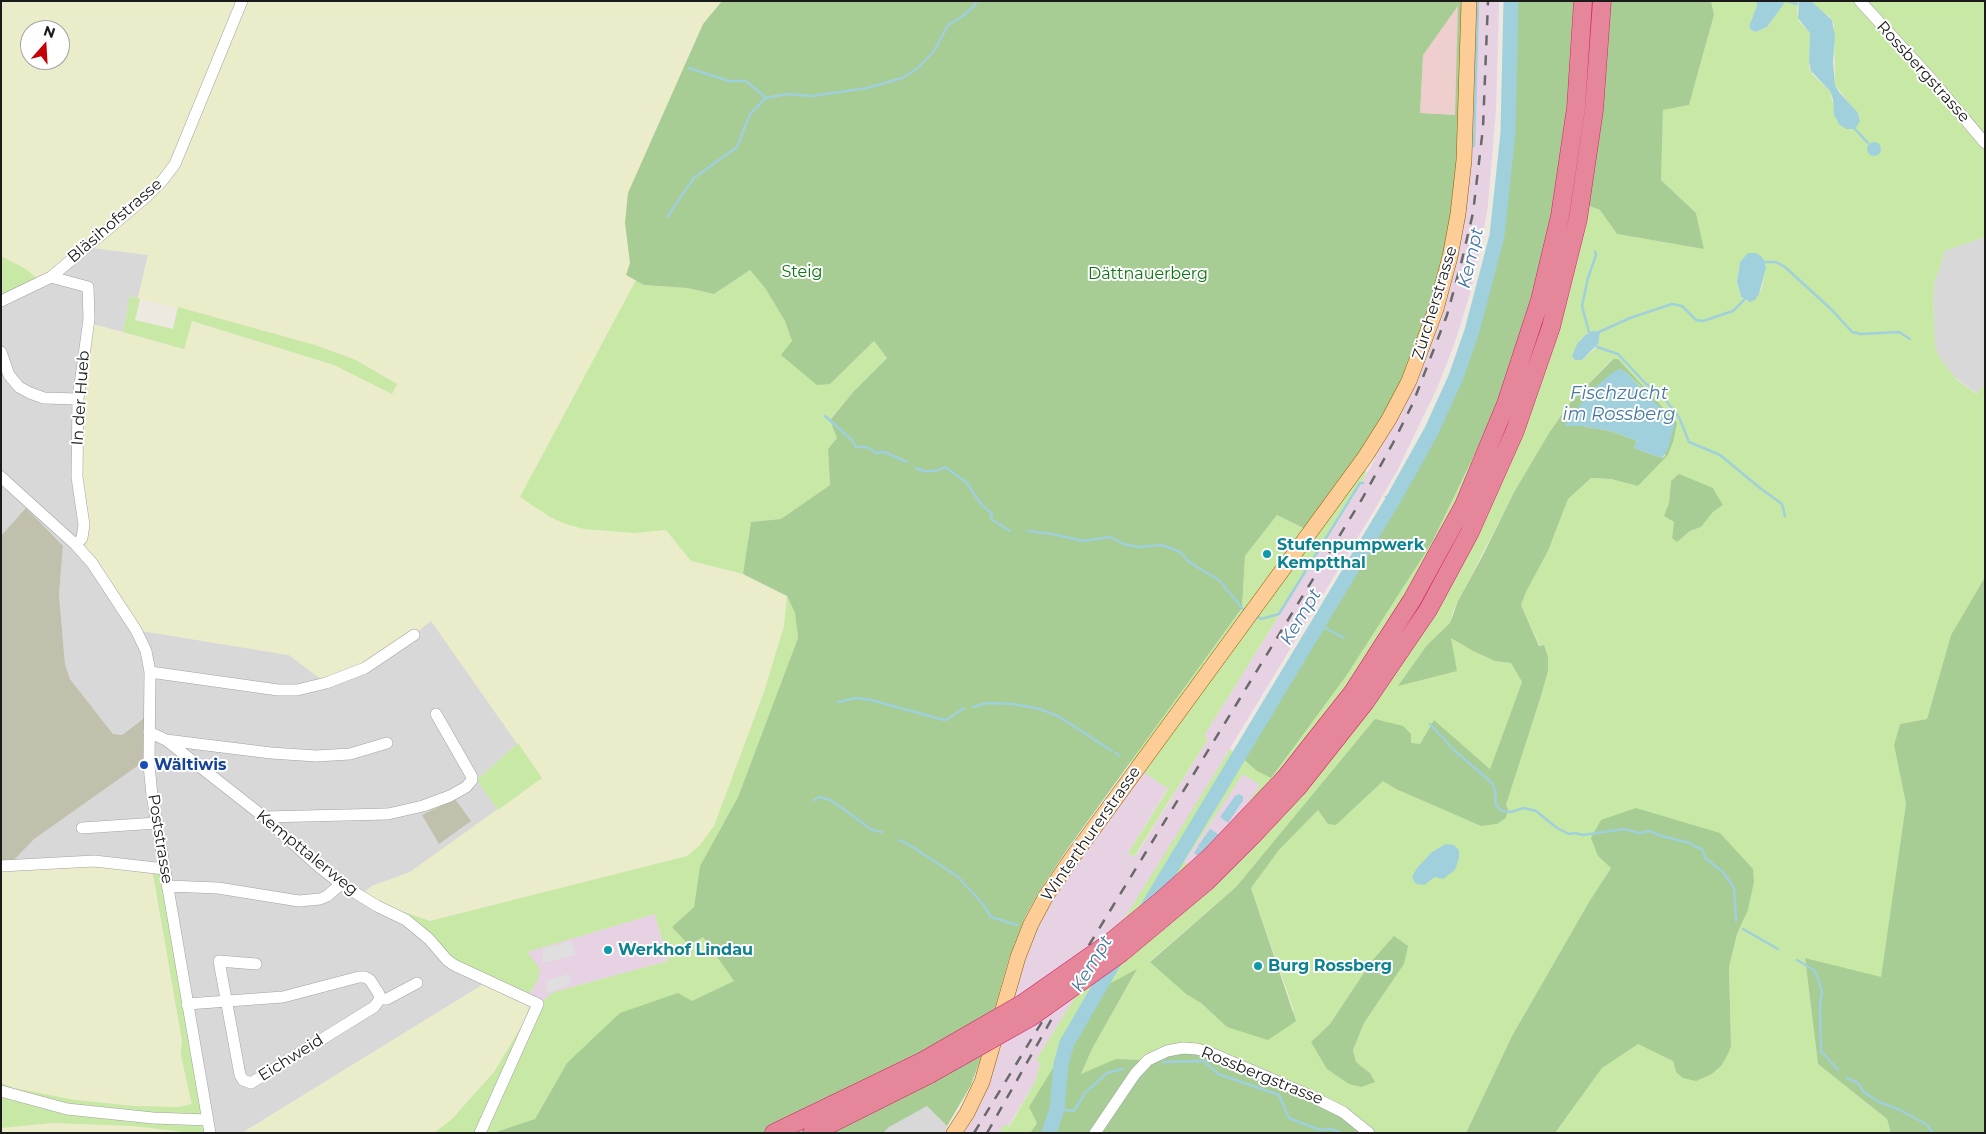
<!DOCTYPE html>
<meta charset="utf-8">
<style>
body{margin:0}
#map{position:relative;width:1986px;height:1134px;overflow:hidden;background:#ede8e0;font-family:Montserrat,sans-serif}
canvas{display:block}
.frame{position:absolute;inset:0;border:2px solid #1b1b1b;pointer-events:none}
.north{position:absolute;left:20px;top:20px;width:50px;height:50px;box-sizing:border-box;background:#fff;border:1px solid #a4a4a4;border-radius:50%;rotate:19deg;font-size:14px;font-weight:700;line-height:20px;text-align:center;color:#1b1b1b}
.north::after{content:'';display:block;margin:auto;width:18px;height:22px;background:#c60006;clip-path:polygon(50% 0,100% 100%,50% 72%,0 100%)}
</style>
<div id="map">
<canvas width="1986" height="1134"></canvas>
<div class="frame"></div>
<div class="north">N</div>
</div>
<script>
const context = document.querySelector('canvas').getContext('2d');
context.lineJoin = 'round';
function fill(path, color) {
  context.fillStyle = color;
  context.fill(path, 'evenodd');
}
function poly(rows) {
  const path = new Path2D();
  for (const r of rows) {
    if (r.length === 3) {
      path.moveTo(r[0] + r[2], r[1]);
      path.arc(r[0], r[1], r[2], 0, 2 * Math.PI);
      continue;
    }
    path.moveTo(r[0], r[1]);
    for (let i = 2; i < r.length; i += 2) path.lineTo(r[i], r[i + 1]);
  }
  return path;
}
function trace(path, color, width, dash) {
  context.strokeStyle = color;
  context.lineWidth = width;
  context.lineCap = dash ? 'butt' : 'round';
  context.setLineDash(dash || []);
  context.stroke(path);
}
function write(font, color, halo, rows, align = 'center') {
  context.font = font + ' Montserrat,sans-serif';
  context.lineWidth = 4;
  context.setLineDash([]);
  context.textBaseline = 'middle';
  context.strokeStyle = halo;
  context.fillStyle = color;
  for (const [text, x, y, turn = 0] of rows) {
    context.save();
    context.translate(x, y);
    context.rotate((+turn || 0) * Math.PI / 180);
    context.textAlign = isNaN(turn) ? turn : align;
    if (halo) context.strokeText(text, 0, 0);
    context.fillText(text, 0, 0);
    context.restore();
  }
}
const residential = poly([
 [1985,237,1985,384,1978,394,1954,377,1937,354,1934,342,1933,292,1935,279,1942,262,1943,251],
 [86,247,148,255,138,298,130,296,123,332,89,323,136,630,289,655,326,683,414,635,431,620,518,743,478,779,498,810,410,872,372,886,377,906,487,982,242,1133,210,1133,9,865,143,718,122,735,113,734,70,679,65,664,59,595,63,546,1,536,1,301],
 [927,1105,947,1126,949,1133,883,1133,889,1127]
]);
const commercial = poly([
 [1459,5,1455,115,1420,113,1423,54]
]);
const industrial = poly([
 [1474,1,1499,1,1496,110,1492,158,1488,205,1480,251,1469,297,1455,342,1438,386,1397,471,1372,514,1175,839,1036,1060,1040,1063,1036,1080,1008,1127,1004,1125,999,1133,964,1133,980,1104,991,1079,1024,962,1039,924,1040,908,1138,767,1168,788,1128,853,1135,857,1208,739,1204,736,1361,484,1375,459,1372,457,1416,380],
 [1243,773,1261,785,1201,874,1184,862],
 [1238,794,1242,795,1228,822,1221,817],
 [655,914,668,961,554,992,538,1004,526,999,538,980,527,952]
]);
const construction = poly([
 [26,508,63,546,59,595,65,664,70,679,113,734,122,735,144,718,143,762,34,839,10,864,1,865,1,536],
 [455,799,471,821,439,844,422,815]
]);
const farmland = poly([
 [1,1,722,1,703,24,682,69,625,223,630,263,626,275,636,280,520,497,550,517,584,529,634,533,666,530,691,561,743,574,787,596,784,626,764,692,714,826,700,845,687,856,429,921,404,912,396,914,359,896,372,886,410,872,541,778,431,621,387,655,326,683,289,655,136,630,76,545,82,538,77,477,88,323,183,349,191,321,334,365,392,394,356,360,315,345,138,298,148,255,86,247,42,282,24,268,1,256],
 [30,30,60,30,60,60,30,60],
 [59,863,152,867,182,1040,181,1055,192,1104,179,1107,135,1106,75,1100,14,1088,1,1083,1,868],
 [487,982,532,1001,521,1027,494,1072,452,1119,434,1133,242,1133],
 [52,1123,132,1126,193,1133,1,1133,1,1128]
]);
const grass = poly([
 [1711,1,1756,1,1757,6,1749,26,1750,29,1756,32,1767,27,1786,1,1799,1,1797,12,1799,21,1810,33,1809,67,1812,74,1830,91,1837,121,1846,129,1860,119,1859,116,1835,85,1834,24,1830,17,1817,8,1811,1,1985,1,1985,237,1944,251,1942,262,1934,283,1933,301,1935,346,1939,357,1957,380,1977,394,1985,384,1985,577,1951,635,1927,719,1900,724,1894,745,1906,804,1881,978,1805,958,1818,1064,1887,1119,1890,1130,1889,1133,1555,1133,1602,1068,1638,1043,1673,1061,1676,1072,1712,1074,1721,1066,1731,1046,1729,967,1737,934,1748,910,1754,882,1753,869,1598,856,1611,868,1589,902,1512,1036,1466,1133,1369,1133,1148,1060,1121,1059,1081,1074,1092,1049,1137,970,1030,1133,999,1133,1004,1124,1009,1127,1036,1080,1040,1063,1036,1060,1230,749,1257,771,1272,778,1557,194,1600,210,1617,234,1704,249,1696,213,1661,180,1663,110,1689,105,1714,16],
 [1744,257,1765,262,1766,265,1762,288,1757,297,1752,301,1746,301,1741,297,1737,284,1739,267],
 [1592,331,1597,331,1600,334,1597,347,1582,360,1572,356,1581,338],
 [1612,359,1618,359,1673,442,1668,455,1638,486,1611,479,1591,478,1568,499,1548,551,1526,592,1521,605,1540,646,1544,645,1548,671,1541,696,1506,805,1508,809,1506,818,1497,824,1481,826,1396,789,1383,780,1336,825,1328,823,1318,810,1279,850,1251,888,1294,1011,1227,1027,1201,1003,1186,994,1150,961,1236,887,1375,720,1411,744,1420,744,1434,720,1490,769,1522,682,1511,663,1495,661,1473,651,1451,638,1456,671,1399,685,1427,645,1450,623,1453,611,1513,494,1549,433,1570,403],
 [1671,481,1713,488,1723,505,1713,512,1701,527,1690,531,1677,542,1672,538,1674,522,1664,516,1669,503],
 [1243,774,1260,785,1201,874,1184,862],
 [1371,962,1404,964,1364,1023,1353,1050,1356,1062,1370,1073,1374,1080,1311,1042,1330,1024],
 [1,256,24,268,42,282,1,301],
 [750,270,765,288,785,321,792,341,830,384,874,341,887,358,854,391,830,419,838,438,828,449,830,485,781,519,751,522,743,574,691,561,666,530,634,533,584,529,566,524,550,517,520,497,636,280,644,285,687,288,714,294],
 [130,296,140,299,135,320,173,329,178,307,315,345,356,360,397,384,392,394,334,365,192,321,184,349,123,332],
 [1359,467,1367,472,1361,484,1204,736,1208,739,1134,857,1128,853,1168,789,1130,762,1242,608,1245,556,1277,515,1310,532],
 [787,596,795,613,798,638,738,797,700,866,694,907,672,927,703,937,734,981,567,1063,535,1119,493,1133,434,1133,452,1119,494,1072,521,1027,532,1001,538,1004,554,992,668,961,655,914,527,952,540,969,538,980,526,999,454,965,396,914,404,912,430,921,687,856,700,845,714,826,764,692,784,626],
 [518,743,542,778,498,810,477,780],
 [152,867,165,869,210,1133,193,1133,132,1126,52,1123,1,1128,1,1083,14,1088,75,1100,135,1106,179,1107,192,1104,181,1055,182,1040]
]);
const forest = poly([
 [722,1,1469,1,1462,181,1418,361,1311,532,1277,515,1245,556,1242,608,1066,851,1040,890,1025,917,1009,958,981,1057,971,1085,947,1126,927,1106,889,1127,883,1133,493,1133,535,1119,567,1063,620,1013,678,993,692,1001,734,981,703,937,689,945,672,927,694,907,700,866,738,797,798,638,795,613,787,596,743,574,751,522,781,519,830,485,828,449,837,438,830,420,854,391,887,358,874,341,830,384,817,385,781,355,792,341,785,321,765,288,750,270,714,294,687,288,644,285,626,275,630,263,625,223,628,193,703,24],
 [1458,6,1455,115,1420,113,1423,55],
 [1514,1,1711,1,1714,15,1689,105,1663,110,1661,180,1696,213,1704,249,1617,234,1600,210,1557,194,1533,296,1511,368,1479,445,1431,544,1346,676,1271,778,1257,771,1243,759,1315,625,1426,433,1455,368,1477,290,1497,255,1505,211,1511,144],
 [1613,359,1618,359,1677,423,1673,442,1668,455,1638,486,1611,479,1591,478,1568,499,1548,551,1526,592,1521,605,1539,646,1544,645,1548,657,1548,671,1541,696,1506,805,1508,809,1506,818,1497,824,1481,826,1396,789,1383,781,1336,825,1328,824,1318,810,1279,850,1251,888,1296,1021,1268,1040,1227,1027,1201,1003,1186,994,1150,962,1236,887,1375,719,1403,726,1411,734,1411,743,1420,744,1434,720,1490,769,1522,682,1511,663,1495,661,1473,651,1451,638,1457,671,1398,686,1427,645,1450,623,1458,601,1483,555,1513,494,1549,433,1570,403],
 [1619,369,1627,373,1644,389,1665,456,1662,458,1634,448,1637,441,1611,431,1582,426,1566,426],
 [1679,474,1713,488,1723,505,1713,512,1701,527,1690,531,1677,542,1672,538,1674,522,1664,516,1669,503,1671,481],
 [1985,577,1985,1133,1889,1133,1890,1130,1887,1119,1818,1064,1805,958,1881,977,1906,804,1894,745,1900,724,1927,719,1951,635],
 [1636,808,1720,833,1753,869,1754,882,1748,910,1737,934,1729,967,1731,1046,1728,1054,1721,1066,1712,1074,1696,1081,1683,1078,1676,1072,1673,1061,1638,1044,1602,1068,1555,1133,1466,1133,1512,1036,1589,902,1611,868,1598,856,1591,838,1601,820],
 [1394,936,1408,946,1404,964,1364,1023,1353,1050,1356,1062,1370,1073,1375,1082,1361,1087,1349,1084,1327,1069,1311,1042,1330,1024,1371,962],
 [1137,969,1092,1049,1081,1074,1116,1059,1148,1060,1183,1048,1311,1096,1369,1133,1030,1133,1037,1123,1029,1107,1061,1055,1109,984]
]);
const parking = poly([
 [571,941,576,955,542,963,543,949],
 [569,974,572,983,546,993,547,980]
]);
const water = poly([
 [1756,1,1786,1,1767,27,1756,32,1751,30,1749,26,1757,6],
 [1799,1,1811,1,1832,20,1835,36,1833,62,1835,85,1839,92,1858,113,1860,121,1855,129,1846,129,1839,124,1834,115,1833,99,1830,91,1811,71,1809,62,1810,33,1798,18],
 [1874,149,7],
 [1748,253,1756,253,1761,256,1765,262,1766,268,1759,294,1755,300,1750,302,1741,297,1737,282,1740,262],
 [1592,331,1597,331,1600,333,1598,344,1582,360,1575,360,1572,356,1577,344,1584,336],
 [1620,369,1627,373,1675,423,1669,447,1662,458,1634,448,1637,441,1611,431,1582,426,1566,426,1565,424,1591,391,1612,373],
 [1239,794,1243,796,1243,800,1228,823,1220,817,1235,796],
 [1210,829,1220,835,1203,859,1194,853,1198,847,1203,851,1198,846],
 [1446,844,1454,845,1459,850,1459,858,1455,870,1443,879,1435,877,1424,885,1416,884,1412,877,1417,868,1432,852]
]);
const stream = poly([
 [1787,1,1797,4],
 [689,68,729,81,746,81,766,98,787,94,812,96,867,88,902,78,918,68,934,51,948,25,960,18,974,6,977,1],
 [1855,129,1868,143],
 [1474,146,1478,1],
 [667,217,694,178,737,147,750,114,766,98],
 [1765,262,1776,262,1785,267,1832,310,1852,332,1861,334,1899,332,1910,339],
 [1589,332,1582,306,1588,278,1596,255,1595,252],
 [1599,332,1630,318,1672,304,1682,306,1696,320,1703,321,1733,311,1744,300],
 [1597,347,1618,354,1645,383,1664,398,1679,417,1689,442,1720,455,1760,488,1782,504,1785,516],
 [825,416,852,440,856,447,867,447,876,453,884,452,907,462],
 [916,468,924,471,936,471,945,467,966,482,981,504,992,514,991,519,1010,531],
 [1386,497,1393,500],
 [1028,531,1052,534,1084,541,1110,537,1124,544,1138,547,1162,545,1180,552,1189,562,1219,580,1243,609],
 [1258,617,1261,619,1279,614,1360,483,1363,483],
 [1318,624,1344,638],
 [838,702,856,698,871,700,944,720,948,719,964,708],
 [973,707,987,703,1013,704,1040,709,1058,716,1112,751],
 [1430,724,1453,749,1492,783,1495,790,1496,805,1502,811,1511,812,1524,808,1536,811,1557,828,1569,834,1575,833,1583,835,1624,829,1639,833,1650,831,1661,836,1690,843,1696,847,1702,849,1705,858,1723,872,1734,888,1736,921],
 [1116,753,1119,756],
 [814,800,819,797,831,800,872,830,882,832],
 [899,840,911,846,957,876,983,904,991,917,1017,925],
 [1743,929,1778,949],
 [1797,960,1814,970,1818,978,1822,992,1820,1007,1821,1051,1838,1070],
 [1163,1062,1204,1061,1218,1074,1279,1095,1289,1118,1320,1130,1332,1129,1341,1133],
 [1847,1078,1858,1083,1864,1092,1879,1102,1900,1110,1926,1124,1933,1133],
 [1057,1109,1074,1111,1085,1093,1107,1073,1123,1069]
]);
const river = poly([
 [1146,910,1393,500,1431,432,1456,377,1472,331,1497,236,1508,133,1511,1],
 [1049,1133,1057,1109,1061,1064,1067,1043,1118,955]
]);
const minor = poly([
 [1860,1,1932,80,1985,143],
 [51,277,88,287,89,319,78,399,77,477,84,525,82,538,76,545],
 [1,301,51,277,146,197,163,180,175,164,242,1],
 [1,352,9,375,19,387,30,393,44,398,78,399],
 [1,477,76,545,92,563,136,630,146,651,150,672,149,765,152,795,210,1133],
 [150,672,278,690,297,690,326,683,365,668,414,635],
 [149,732,166,740,271,753,316,756,350,754,387,743],
 [166,740,264,817,318,866,341,884,377,906,406,920,429,939,447,960,454,965,538,1004,480,1133],
 [264,817,388,814,423,806,450,796,466,787,472,780,472,777,436,714],
 [82,828,157,823],
 [1,866,94,861,165,869],
 [167,886,218,888,299,901,320,899,327,896,341,884],
 [256,964,219,961,240,1075,243,1080,251,1083,374,1007,380,999,387,999,417,983],
 [187,1004,283,997,359,977,365,977,370,980,379,994,380,999],
 [1,1091,67,1109,153,1118,208,1120],
 [1095,1133,1135,1074,1148,1060,1167,1051,1183,1048,1197,1049,1211,1053,1311,1096,1343,1112,1369,1133]
]);
const major = poly([
 [954,1133,967,1113,982,1082,1018,957,1031,924,1046,896,1072,858,1365,457,1389,419,1409,381,1436,309,1450,257,1458,214,1464,160,1469,1]
]);
const highway = poly([
 [1286,777,1353,692,1412,600,1464,505,1506,404,1540,300,1560,216,1576,108,1583,1],
 [1298,787,1366,701,1428,610,1470,532,1515,431,1551,327,1578,219,1594,110,1602,1],
 [774,1133,923,1061],
 [812,1133,930,1074]
]);
const rail = poly([
 [974,1133,1362,499,1393,443,1413,403,1447,315,1461,264,1473,213,1483,128,1488,1],
 [987,1133,1054,1015]
]);
const highwayBridge = poly([
 [923,1061,1022,1004,1112,941,1162,900,1211,856,1286,777],
 [930,1074,1031,1017,1121,953,1206,882,1253,835,1298,787]
]);
const markers = [
 [1267,554,5,"#0f9aa8"],
 [144,765,5,"#1a4fb4"],
 [608,950,5,"#0f9aa8"],
 [1258,966,5,"#0f9aa8"]
];
const streetNames = [
 ["Rossbergstrasse",1923,72,48],
 ["Bläsihofstrasse",115,221,-41],
 ["Zürcherstrasse",1435,303,-73],
 ["In der Hueb",81,398,-86],
 ["Winterthurerstrasse",1091,834,-55],
 ["Poststrasse",160,839,81],
 ["Kempttalerweg",307,853,39],
 ["Eichweid",291,1058,-32],
 ["Rossbergstrasse",1262,1076,22]
];
const parkNames = [
 ["Steig",802,272],
 ["Dättnauerberg",1148,274]
];
const cultureNames = [
 ["Stufenpumpwerk",1277,545],
 ["Kemptthal",1277,563],
 ["Werkhof Lindau",618,950],
 ["Burg Rossberg",1268,966]
];
const transitNames = [
 ["Wältiwis",154,765]
];
const waterNames = [
 ["Kempt",1471,258,-77],
 ["Fischzucht",1619,394],
 ["im Rossberg",1619,415],
 ["Kempt",1301,617,-59],
 ["Kempt",1092,964,-59]
];
fill(residential, '#d9d8d8');
fill(commercial, '#eecfce');
fill(industrial, '#e6d2e3');
fill(construction, '#c1c0ac');
fill(farmland, '#ebecca');
fill(grass, '#c8e8a5');
fill(forest, '#a7cc94');
fill(parking, '#dfdfdf');
fill(water, '#a0d0db');
trace(stream, '#a0d0db', 2.5);
trace(river, '#a0d0db', 15);
trace(minor, '#a2a2a2', 12);
trace(major, '#925d00', 16);
trace(highway, '#d52365', 19);
trace(minor, '#fff', 11);
trace(major, '#fccd96', 15);
trace(highway, '#e6869b', 18);
trace(rail, '#696969', 2.5, [10, 10]);
trace(highwayBridge, '#d52365', 19, []);
trace(highwayBridge, '#e6869b', 18);
for (const [x, y, r, color] of markers) {
  const dot = new Path2D();
  dot.arc(x, y, r, 0, 2 * Math.PI);
  context.fillStyle = color;
  context.fill(dot);
  trace(dot, '#fff', 2);
}
write('16px', '#1b1b1b', '#fff', streetNames);
write('16px', '#0b7710', '#fff', parkNames);
write('bold 16px', '#0d838f', '#fff', cultureNames, 'left');
write('bold 16px', '#164399', '#fff', transitNames, 'left');
write('italic 18px', '#4577a2', '#fff', waterNames);
</script>
